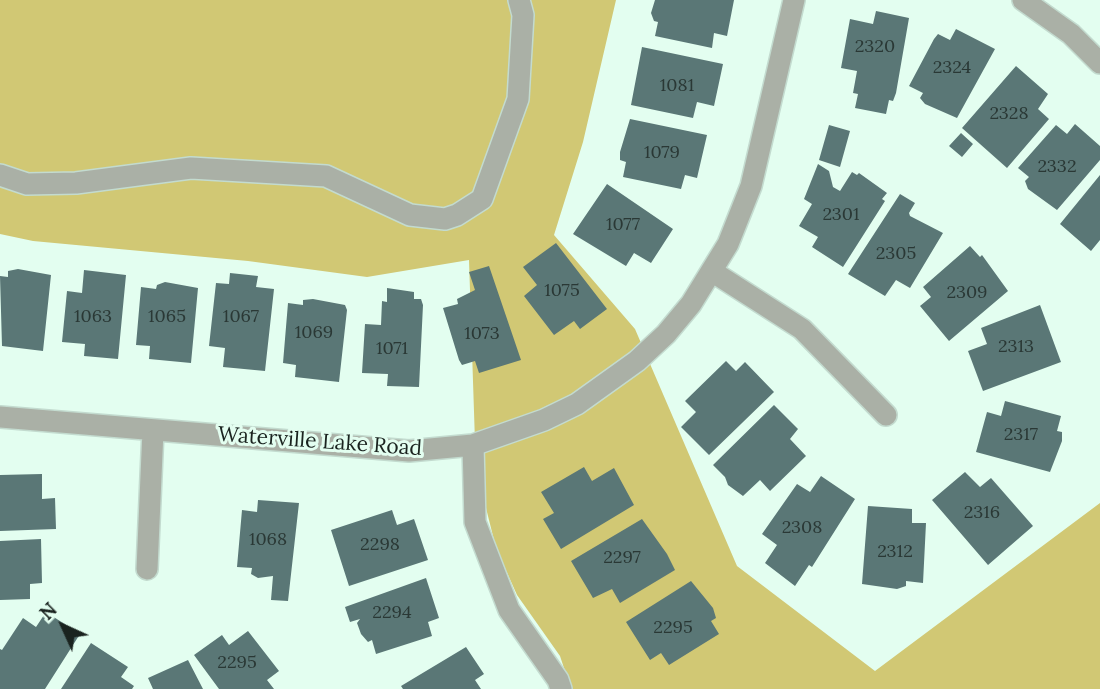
<!DOCTYPE html>
<style>
body{margin:0}
#map{position:relative;width:1100px;height:689px;overflow:hidden;background:#e3fef0;font-family:Lora,serif}
canvas{display:block}
.north{position:absolute;left:28px;top:591px;width:70px;height:70px;-webkit-text-stroke:5px #e3fef0;paint-order:stroke;rotate:315deg;font-size:19px;font-weight:700;line-height:28px;text-align:center;color:#1a231f}
.north::after{content:'';display:block;margin:auto;width:24px;height:32px;background:#1a231f;clip-path:polygon(50% 0,100% 100%,50% 72%,0 100%)}
</style>
<div id="map">
<canvas width="1100" height="689"></canvas>
<div class="north">N</div>
</div>
<script>
const context = document.querySelector('canvas').getContext('2d');
context.lineJoin = 'round';
function fill(path, color) {
  context.fillStyle = color;
  context.fill(path, 'evenodd');
}
function poly(rows) {
  const path = new Path2D();
  for (const r of rows) {
    path.moveTo(r[0], r[1]);
    for (let i = 2; i < r.length; i += 2) path.lineTo(r[i], r[i + 1]);
  }
  return path;
}
function trace(path, color, width, dash) {
  context.strokeStyle = color;
  context.lineWidth = width;
  context.lineCap = dash ? 'butt' : 'round';
  context.setLineDash(dash || []);
  context.stroke(path);
}
function write(font, color, halo, rows, align = 'center') {
  context.font = font + ' Lora,serif';
  context.lineWidth = 6;
  context.setLineDash([]);
  context.textBaseline = 'middle';
  context.strokeStyle = halo;
  context.fillStyle = color;
  for (const [text, x, y, turn = 0] of rows) {
    context.save();
    context.translate(x, y);
    context.rotate((+turn || 0) * Math.PI / 180);
    context.textAlign = isNaN(turn) ? turn : align;
    if (halo) context.strokeText(text, 0, 0);
    context.fillText(text, 0, 0);
    context.restore();
  }
}
const green = poly([
 [0,0,616,0,583,142,554,235,635,329,737,566,875,671,1100,503,1100,689,571,689,560,656,517,595,496,548,485,504,475,442,469,260,367,277,248,261,33,241,0,234]
]);
const building = poly([
 [655,0,734,0,727,36,714,33,712,48,655,36,658,22,654,21,651,13],
 [876,11,909,18,896,93,893,101,889,100,886,114,855,108,858,94,853,93,857,71,841,68,850,19,873,24],
 [956,29,995,49,957,118,925,104,920,98,923,93,909,86,934,39,938,34,950,40],
 [642,47,723,64,714,106,697,102,693,118,631,105],
 [1016,66,1048,94,1038,109,1049,119,1007,168,962,128],
 [630,119,707,135,697,178,685,175,681,189,623,177,626,162,620,160,620,152],
 [1075,124,1100,146,1100,160,1057,210,1028,189,1025,181,1029,177,1018,168,1056,125,1067,134],
 [829,125,850,131,840,167,819,160],
 [961,133,973,144,962,157,949,146],
 [818,164,829,171,833,187,840,191,852,172,857,175,859,173,887,193,882,199,885,201,843,267,812,247,818,237,799,226,812,204,804,199],
 [1100,175,1100,240,1091,251,1060,224],
 [607,184,673,229,651,263,634,253,626,266,573,234],
 [900,194,915,203,909,213,910,216,943,233,910,288,896,280,885,296,848,274],
 [556,243,607,309,580,329,574,321,554,335,524,296,537,285,523,267],
 [970,246,980,257,982,255,1008,291,949,341,920,306,931,297,923,287],
 [489,266,521,360,479,373,475,361,462,365,459,360,443,308,458,304,457,299,475,290,469,272],
 [18,269,51,275,43,351,2,346,0,276,8,277,8,271],
 [84,270,126,275,118,359,84,356,85,344,62,342,67,291,82,293],
 [230,273,258,276,256,287,274,289,265,371,223,367,225,348,209,346,216,283,229,284],
 [165,282,198,288,191,363,149,359,150,346,136,345,141,287,156,289,157,285],
 [387,288,414,292,414,299,421,299,423,305,419,387,387,386,388,374,362,373,365,324,381,325,382,301,387,302],
 [313,299,345,305,347,310,339,382,295,377,296,365,283,363,288,303,303,305,303,300],
 [1040,305,1061,362,983,391,968,351,987,344,981,328],
 [726,361,736,371,745,362,774,392,709,455,681,427,696,412,685,401],
 [1005,401,1061,416,1057,431,1062,432,1062,441,1050,472,976,452,987,412,1001,416],
 [774,405,798,429,790,439,806,456,770,491,760,480,743,496,728,485,725,477,713,465],
 [584,467,592,481,614,468,634,505,561,549,543,519,554,513,541,492],
 [965,472,980,487,991,478,1033,526,988,565,932,500],
 [42,474,42,499,55,498,56,529,0,531,0,475],
 [821,476,855,499,812,567,809,565,795,586,765,563,777,545,762,534,797,484,810,492],
 [258,500,299,503,288,601,271,600,273,576,258,578,251,574,252,568,237,567,242,510,257,512],
 [868,506,912,509,912,523,926,523,923,583,906,581,906,586,897,589,862,584],
 [392,510,397,525,414,519,428,560,349,586,331,530],
 [642,519,667,554,675,570,620,603,612,589,593,598,571,561],
 [41,539,42,583,30,584,30,599,0,600,0,541],
 [426,578,439,618,428,622,432,636,376,654,372,640,368,642,361,634,357,623,360,619,350,622,345,607],
 [691,581,713,608,716,618,711,621,719,634,669,665,661,653,650,660,626,622],
 [46,612,80,634,45,689,0,689,0,649,2,650,23,618,36,627],
 [248,631,279,671,267,680,274,689,219,689,194,655,222,635,229,645],
 [91,643,128,667,121,677,134,686,132,689,61,689],
 [466,647,484,674,475,680,481,689,403,689,401,686],
 [188,660,203,689,153,689,148,678]
]);
const minor = poly([
 [1023,0,1071,34,1100,63],
 [0,175,27,184,76,183,191,168,326,176,410,215,445,219,457,215,482,199,518,99,523,15,519,0],
 [713,272,802,329,886,415],
 [0,417,409,451,473,445,544,420,577,404,637,361,666,334,691,304,728,244,751,186,794,0],
 [473,445,475,522,509,610,558,680,561,689],
 [147,569,153,430]
]);
const numberNames = [
 ["2320",875,47],
 ["2324",952,68],
 ["1081",677,86],
 ["2328",1009,114],
 ["1079",662,153],
 ["2332",1057,167],
 ["2301",841,215],
 ["1077",623,225],
 ["2305",896,254],
 ["1075",562,291],
 ["2309",967,293],
 ["1063",93,317],
 ["1065",167,317],
 ["1067",241,317],
 ["1069",314,333],
 ["1073",482,334],
 ["2313",1016,347],
 ["1071",392,349],
 ["2317",1021,435],
 ["2316",982,513],
 ["2308",802,528],
 ["1068",268,540],
 ["2298",380,545],
 ["2312",895,552],
 ["2297",622,558],
 ["2294",392,613],
 ["2295",673,628],
 ["2295",237,663]
];
const streetNames = [
 ["Waterville Lake Road",320,442,4]
];
fill(green, '#d1c874');
fill(building, '#5a7776');
trace(minor, '#c3dbcf', 24);
trace(minor, '#aab0a6', 21);
write('18px', '#2a3835', null, numberNames);
write('21px', '#1a231f', '#e3fef0', streetNames);
</script>
